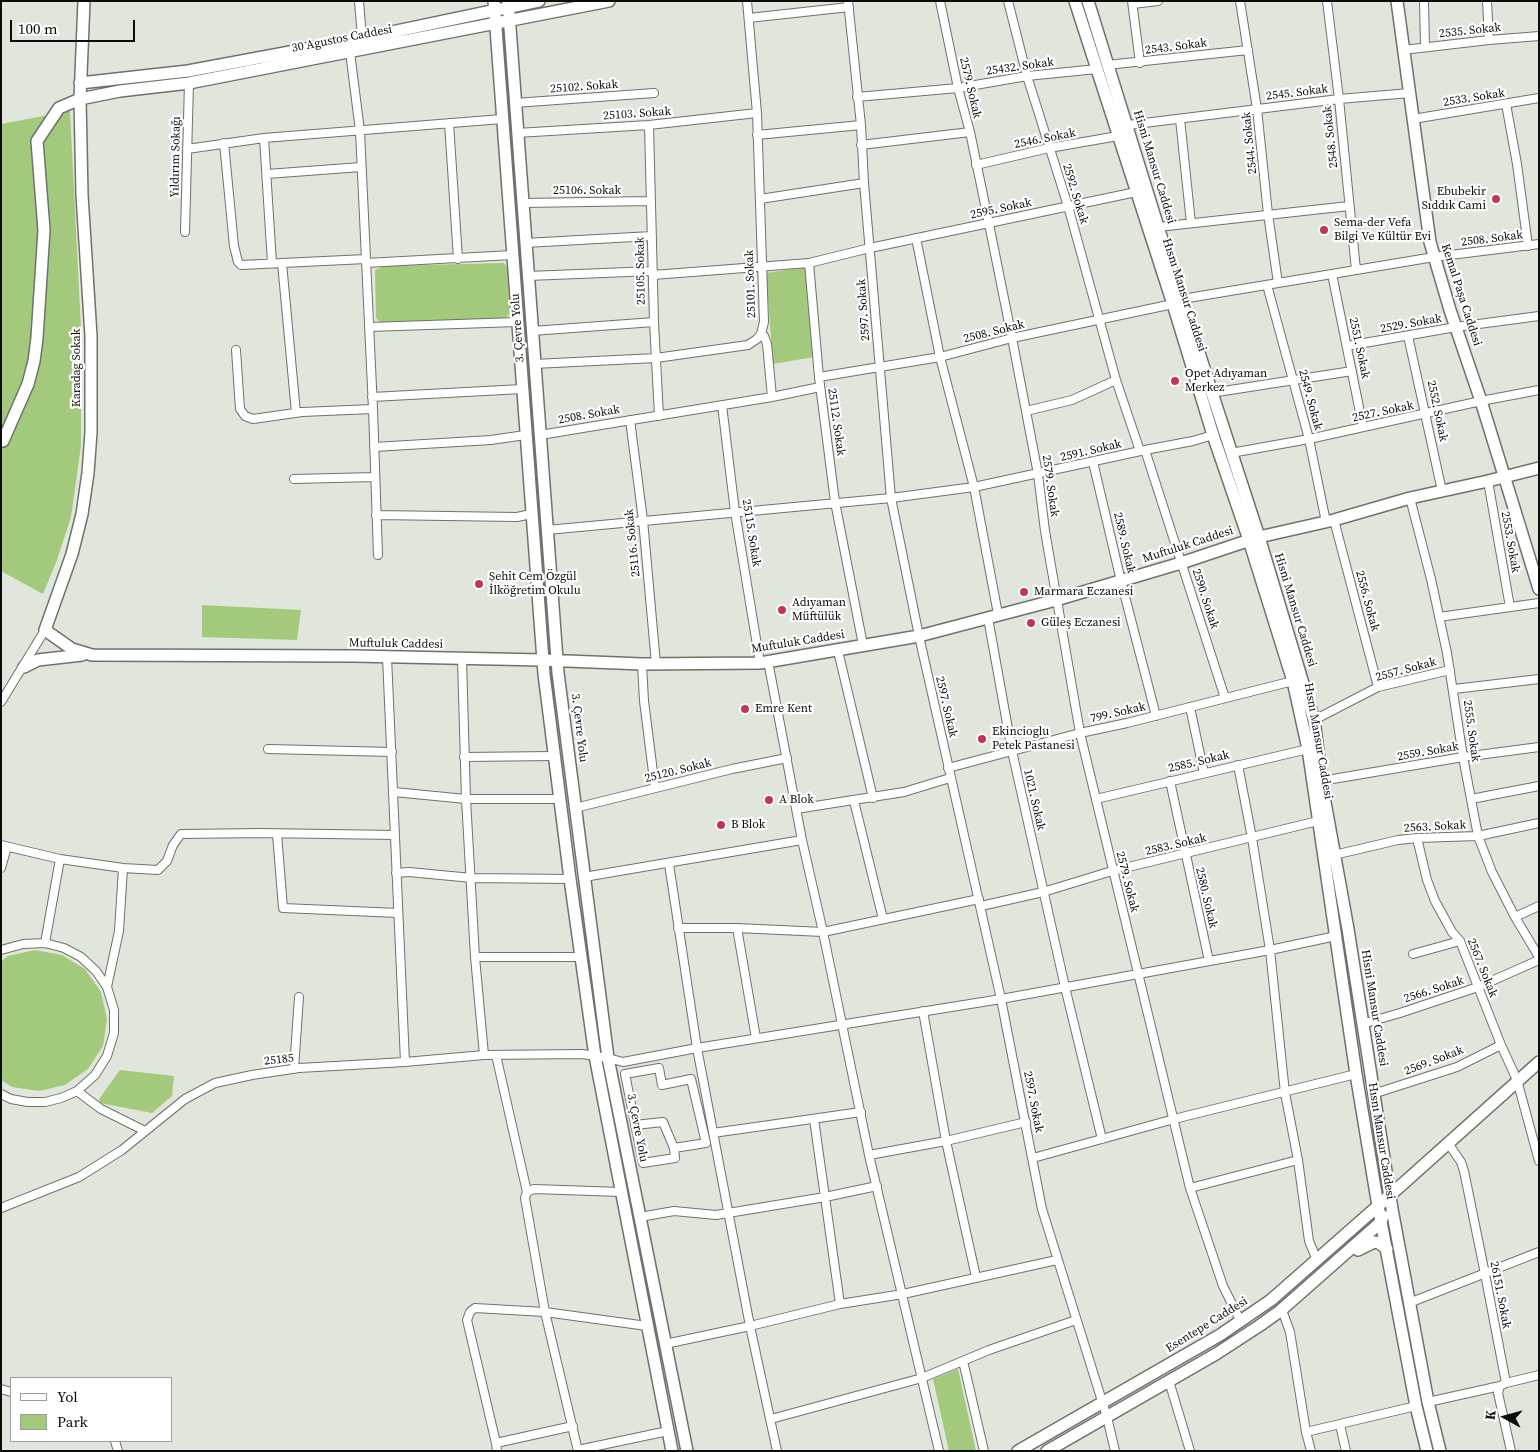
<!DOCTYPE html>
<meta charset="utf-8">
<style>
body{margin:0}
#map{position:relative;width:1540px;height:1452px;overflow:hidden;background:#e0e6db;font-family:"Source Serif 4",serif}
canvas{display:block}
.frame{position:absolute;inset:0;border:2px solid #0b0d0a;pointer-events:none}
.legend{position:absolute;left:10px;top:1377px;width:162px;height:65px;box-sizing:border-box;background:#fff;border:1px solid #9d9e9d;margin:0;padding:6px 9px;list-style:none;font-size:15px;color:#0b0d0a}
.legend li{display:flex;align-items:center;gap:10px;height:25px}
.legend b{width:25px;border:1px solid #9d9e9d}
.north{position:absolute;left:1480px;top:1392px;width:50px;height:50px;-webkit-text-stroke:4px #fff;paint-order:stroke;rotate:277deg;font-size:14px;font-weight:700;line-height:20px;text-align:center;color:#0b0d0a}
.north::after{content:'';display:block;margin:auto;width:18px;height:22px;background:#0b0d0a;clip-path:polygon(50% 0,100% 100%,50% 72%,0 100%)}
.scale{position:absolute;left:10px;top:20px;width:125px;height:22px;box-sizing:border-box;border:2px solid #0b0d0a;border-top:0;padding-left:6px;font-size:15px;line-height:18px;white-space:nowrap;color:#0b0d0a;-webkit-text-stroke:4px #fff;paint-order:stroke}
</style>
<div id="map">
<canvas width="1540" height="1452"></canvas>
<div class="frame"></div>
<ul class="legend">
<li><b style="height:6px;background:#fff"></b>Yol</li>
<li><b style="height:14px;background:#a3ca7c"></b>Park</li>
</ul>
<div class="north">K</div>
<div class="scale">100 m</div>
</div>
<script>
const context = document.querySelector('canvas').getContext('2d');
context.lineJoin = 'round';
function fill(path, color) {
  context.fillStyle = color;
  context.fill(path, 'evenodd');
}
function poly(rows) {
  const path = new Path2D();
  for (const r of rows) {
    path.moveTo(r[0], r[1]);
    for (let i = 2; i < r.length; i += 2) path.lineTo(r[i], r[i + 1]);
  }
  return path;
}
function trace(path, color, width, dash) {
  context.strokeStyle = color;
  context.lineWidth = width;
  context.lineCap = dash ? 'butt' : 'round';
  context.setLineDash(dash || []);
  context.stroke(path);
}
function write(font, color, halo, rows, align = 'center') {
  context.font = font + ' "Source Serif 4",serif';
  context.lineWidth = 4.5;
  context.setLineDash([]);
  context.textBaseline = 'middle';
  context.strokeStyle = halo;
  context.fillStyle = color;
  for (const [text, x, y, turn = 0] of rows) {
    context.save();
    context.translate(x, y);
    context.rotate((+turn || 0) * Math.PI / 180);
    context.textAlign = isNaN(turn) ? turn : align;
    if (halo) context.strokeText(text, 0, 0);
    context.fillText(text, 0, 0);
    context.restore();
  }
}
const green = poly([
 [70,111,81,328,81,446,71,517,57,560,43,594,1,571,1,124],
 [504,263,507,267,510,314,505,318,381,323,376,318,375,270,384,266],
 [807,267,814,357,773,364,766,273],
 [202,605,301,610,297,640,202,637],
 [35,950,62,955,85,969,101,992,107,1019,103,1046,88,1069,65,1085,39,1091,12,1087,1,1080,1,961,8,956],
 [120,1070,174,1076,172,1096,152,1113,100,1103,99,1099],
 [958,1369,976,1451,949,1451,933,1379]
]);
const street = poly([
 [359,1,362,38],
 [848,1,861,125,864,183,891,498,919,636,1001,999,1042,1209,1107,1417,1115,1451],
 [940,1,958,88,970,132,989,224,1012,338,1038,474,1045,531,1080,733,1190,1188,1223,1286,1241,1322],
 [1008,1,1027,76,1068,206,1116,380,1140,451],
 [1132,1,1140,63],
 [1240,1,1257,109,1268,214,1278,283],
 [1327,1,1339,99,1356,270],
 [1424,1,1425,47],
 [1487,1,1489,40],
 [1133,4,1158,1],
 [749,18,849,7],
 [1403,50,1489,40,1539,36],
 [350,52,360,131,373,409,378,555],
 [1107,65,1248,50],
 [857,97,958,88,1027,76,1097,69],
 [515,103,654,93],
 [1506,104,1517,164,1528,246],
 [1180,119,1191,223],
 [1413,119,1539,98],
 [449,123,458,259],
 [649,125,654,322,659,416],
 [1128,125,1339,99,1410,93],
 [517,133,649,125,757,113],
 [757,135,861,125],
 [264,138,272,263],
 [224,143,234,246,238,262,241,265,366,259],
 [861,145,970,132],
 [187,149,264,138,502,119],
 [976,165,1049,148,1118,136],
 [267,174,361,167],
 [760,199,864,183],
 [523,203,651,201],
 [1158,227,1349,206],
 [185,232,189,83],
 [916,238,940,357,974,487,998,614],
 [525,243,652,236],
 [282,263,296,413],
 [366,263,512,255],
 [1332,274,1363,427],
 [653,275,809,263],
 [528,276,653,271],
 [1267,285,1309,439,1326,522],
 [1182,299,1434,257,1539,244],
 [369,327,517,322],
 [532,331,654,322],
 [761,334,764,336,767,344,772,397],
 [1408,336,1442,491],
 [1347,346,1456,327,1539,316],
 [236,350,240,409,245,416,253,419,302,412,373,409],
 [534,364,656,358,748,345,757,339,761,334,764,322,757,113,747,1],
 [819,377,940,357,1012,338,1173,304],
 [1211,393,1352,371],
 [372,397,522,389],
 [722,405,735,512,760,663],
 [1026,411,1072,400,1116,380],
 [630,420,643,520,656,664],
 [540,435,772,397,820,387],
 [374,447,491,440,525,435],
 [1145,450,1225,698],
 [1231,453,1309,439,1481,401,1539,390],
 [1093,462,1121,581,1156,716],
 [294,479,375,477],
 [1488,481,1510,607],
 [1410,498,1431,579,1447,653,1463,757,1478,836,1492,872,1515,917,1539,957],
 [376,515,517,517,531,514],
 [1334,520,1378,687],
 [547,530,891,498,974,487,1145,450,1193,441,1213,435],
 [1439,617,1539,603],
 [988,618,1012,751,1065,987,1102,1139],
 [863,645,835,502,819,377,809,263,870,248,1136,192],
 [838,651,873,798],
 [387,657,405,1062],
 [462,659,466,799,560,799],
 [768,661,802,840,823,932,869,1155,939,1451],
 [642,664,644,701,655,788],
 [1454,689,1539,679],
 [1,702,45,630],
 [1190,707,1204,773],
 [1314,720,1378,687,1450,670],
 [268,749,392,752],
 [464,757,554,756],
 [1238,765,1252,838,1270,950,1285,1093,1298,1160,1309,1241,1317,1260],
 [948,768,1080,733,1127,723,1293,681],
 [1170,781,1209,961],
 [1321,781,1463,757,1539,747],
 [394,792,466,799,475,957,484,1055],
 [1096,799,1308,749],
 [1471,799,1539,786],
 [854,801,883,919],
 [575,808,732,769,787,758],
 [796,809,904,792,950,778],
 [277,834,283,908,398,913],
 [1417,838,1427,880,1435,901,1452,932,1460,941,1501,1045,1517,1080,1539,1161],
 [1,845,60,859,123,868,119,931,107,987],
 [1334,855,1398,840,1417,838,1478,836,1539,823],
 [669,864,697,1048,750,1326,777,1451],
 [1,868,7,847],
 [123,868,158,870,167,861,173,845,181,834,262,833,395,835],
 [396,873,409,872,472,878,570,879],
 [584,877,802,840],
 [981,906,1043,892,1112,871,1318,821],
 [1515,917,1539,906],
 [678,928,737,928,823,932,979,899],
 [737,928,756,1038],
 [45,943,60,859],
 [1,950,23,944,45,943,64,948,81,957,96,971,107,987,114,1010,114,1033,107,1056,95,1075,77,1091,61,1098,45,1102,28,1102,11,1099,1,1094],
 [1413,954,1460,941],
 [475,957,581,957],
 [923,1011,946,1141,976,1277],
 [1362,1024,1400,1013,1478,987,1539,960],
 [496,1055,527,1192],
 [294,1069,299,997],
 [77,1091,101,1109,145,1131],
 [1373,1094,1457,1067,1501,1045],
 [814,1119,840,1304],
 [635,1125,663,1122,674,1148,675,1158,643,1163,625,1074,659,1068,662,1085,691,1079,706,1143,674,1148],
 [713,1133,861,1112],
 [1448,1143,1461,1162,1464,1171,1485,1274,1506,1383,1500,1386,1498,1393,1511,1451],
 [869,1155,946,1141,1026,1122],
 [1033,1158,1174,1119,1356,1074],
 [1190,1188,1298,1160],
 [1,1208,79,1177,122,1150,185,1099,215,1083,252,1075,299,1068,405,1062,484,1055,582,1054,608,1058,623,1062,697,1048,1001,999,1270,950,1336,936],
 [640,1217,674,1211,716,1215,825,1197,877,1186],
 [1409,1303,1539,1252],
 [1282,1310,1290,1332,1306,1432,1311,1451],
 [665,1344,750,1326,840,1304,903,1294,1057,1260],
 [963,1361,984,1451],
 [1169,1381,1190,1451],
 [1506,1383,1539,1375],
 [1,1389,11,1392],
 [1428,1402,1500,1386],
 [771,1419,922,1378,989,1350,1076,1320],
 [1340,1425,1346,1451],
 [1306,1432,1416,1406],
 [115,1441,118,1451],
 [496,1443,467,1320,470,1312,475,1308,545,1312,647,1326],
 [578,1450,668,1431],
 [497,1451,496,1443,573,1426],
 [578,1451,545,1312,525,1198,527,1192,534,1189,621,1192]
]);
const secondary = poly([
 [84,1,80,99,82,195,91,336,91,432,88,473,82,514,72,554,45,630,72,649,92,655,354,656,542,660,642,664,760,663,919,636,1056,600,1181,563,1259,537,1334,520,1410,498,1488,481,1539,468],
 [494,1,544,674,570,879,595,1056,672,1451],
 [508,1,558,673,608,1058,687,1451],
 [1075,1,1173,304,1213,435,1249,540,1293,681,1308,749,1356,1074,1378,1206,1416,1406,1427,1451],
 [1088,1,1158,227,1259,537,1314,720,1323,791,1348,929,1392,1209,1428,1402,1440,1451],
 [1397,1,1430,242,1450,310,1481,401,1539,589],
 [80,83,188,71,349,41,539,1],
 [3,441,28,384,34,361,37,338,44,230,37,141,59,108,80,99,120,91,189,83,609,1],
 [24,667,38,660,82,655],
 [1358,1250,1374,1242,1379,1243,1387,1249],
 [1018,1451,1220,1335,1271,1300,1378,1206,1539,1062],
 [1047,1451,1216,1354,1259,1326,1280,1311,1381,1222,1383,1216]
]);
const markers = [
 [1496,199,5,"#c3345c"],
 [1324,230,5,"#c3345c"],
 [1175,381,5,"#c3345c"],
 [479,584,5,"#c3345c"],
 [1024,592,5,"#c3345c"],
 [782,610,5,"#c3345c"],
 [1031,623,5,"#c3345c"],
 [745,709,5,"#c3345c"],
 [982,739,5,"#c3345c"],
 [769,800,5,"#c3345c"],
 [721,825,5,"#c3345c"]
];
const streetNames = [
 ["2535. Sokak",1470,31,-6],
 ["30 Agustos Caddesi",342,39,-11],
 ["2543. Sokak",1176,47,-7],
 ["25432. Sokak",1020,67,-8],
 ["25102. Sokak",584,87,-4],
 ["2579. Sokak",970,88,77],
 ["2545. Sokak",1297,93,-7],
 ["2533. Sokak",1474,98,-9],
 ["25103. Sokak",637,114,-4],
 ["2548. Sokak",1331,137,-96],
 ["2546. Sokak",1045,139,-11],
 ["2544. Sokak",1250,143,-96],
 ["Yıldırım Sokağı",176,157,-89],
 ["Hisni Mansur Caddesi",1154,167,73],
 ["25106. Sokak",587,191],
 ["2592. Sokak",1075,194,73],
 ["2595. Sokak",1001,209,-12],
 ["2508. Sokak",1492,239,-7],
 ["25105. Sokak",641,271,-91],
 ["25101. Sokak",751,284,-92],
 ["Hısnı Mansur Caddesi",1184,295,72],
 ["Kemal Paşa Caddesi",1461,295,72],
 ["2597. Sokak",864,310,-94],
 ["2529. Sokak",1411,324,-10],
 ["3. Çevre Yolu",518,328,-94],
 ["2508. Sokak",994,332,-14],
 ["2551. Sokak",1359,348,78],
 ["Karadag Sokak",77,368,-90],
 ["2549. Sokak",1310,400,75],
 ["2552. Sokak",1437,411,78],
 ["2527. Sokak",1383,412,-12],
 ["2508. Sokak",589,415,-10],
 ["25112. Sokak",836,422,82],
 ["2591. Sokak",1091,451,-13],
 ["2579. Sokak",1050,486,82],
 ["25115. Sokak",751,533,81],
 ["2553. Sokak",1510,542,80],
 ["25116. Sokak",633,543,-96],
 ["2589. Sokak",1124,543,77],
 ["Muftuluk Caddesi",1188,545,-18],
 ["2590. Sokak",1205,599,72],
 ["2556. Sokak",1367,601,75],
 ["Hisni Mansur Caddesi",1295,610,73],
 ["Muftuluk Caddesi",798,642,-9],
 ["Muftuluk Caddesi",396,644,1],
 ["2557. Sokak",1406,670,-15],
 ["2597. Sokak",946,707,77],
 ["799. Sokak",1118,713,-13],
 ["3. Çevre Yolu",579,728,83],
 ["2555. Sokak",1471,731,82],
 ["Hısnı Mansur Caddesi",1318,741,80],
 ["2559. Sokak",1428,752,-10],
 ["2585. Sokak",1199,762,-13],
 ["25120. Sokak",678,771,-14],
 ["1021. Sokak",1034,800,77],
 ["2563. Sokak",1435,827,-3],
 ["2583. Sokak",1176,845,-13],
 ["2579. Sokak",1127,882,76],
 ["2580. Sokak",1206,898,77],
 ["2567. Sokak",1482,968,68],
 ["2566. Sokak",1434,990,-18],
 ["Hisni Mansur Caddesi",1374,1008,81],
 ["25185",279,1060,-7],
 ["2569. Sokak",1434,1061,-21],
 ["2597. Sokak",1033,1102,79],
 ["3. Çevre Yolu",637,1128,79],
 ["Hısnı Mansur Caddesi",1381,1141,81],
 ["26151. Sokak",1500,1295,79],
 ["Esentepe Caddesi",1207,1325,-32]
];
const poiNames = [
 ["Ebubekir",1486,192,"right"],
 ["Sıddık Cami",1486,206,"right"],
 ["Sema-der Vefa",1334,223],
 ["Bilgi Ve Kültür Evi",1334,237],
 ["Opet Adıyaman",1185,374],
 ["Merkez",1185,388],
 ["Şehit Cem Özgül",489,577],
 ["İlköğretim Okulu",489,591],
 ["Marmara Eczanesi",1034,592],
 ["Adıyaman",792,603],
 ["Müftülük",792,617],
 ["Güleş Eczanesi",1041,623],
 ["Emre Kent",755,709],
 ["Ekincioglu",992,732],
 ["Petek Pastanesi",992,746],
 ["A Blok",779,800],
 ["B Blok",731,825]
];
fill(green, '#a3ca7c');
trace(street, '#6e736a', 10);
trace(secondary, '#6e736a', 14);
trace(street, '#fff', 8);
trace(secondary, '#fff', 11);
for (const [x, y, r, color] of markers) {
  const dot = new Path2D();
  dot.arc(x, y, r, 0, 2 * Math.PI);
  context.fillStyle = color;
  context.fill(dot);
  trace(dot, '#fff', 2);
}
write('12px', '#0b0d0a', '#fff', streetNames);
write('12px', '#0b0d0a', '#fff', poiNames, 'left');
</script>
